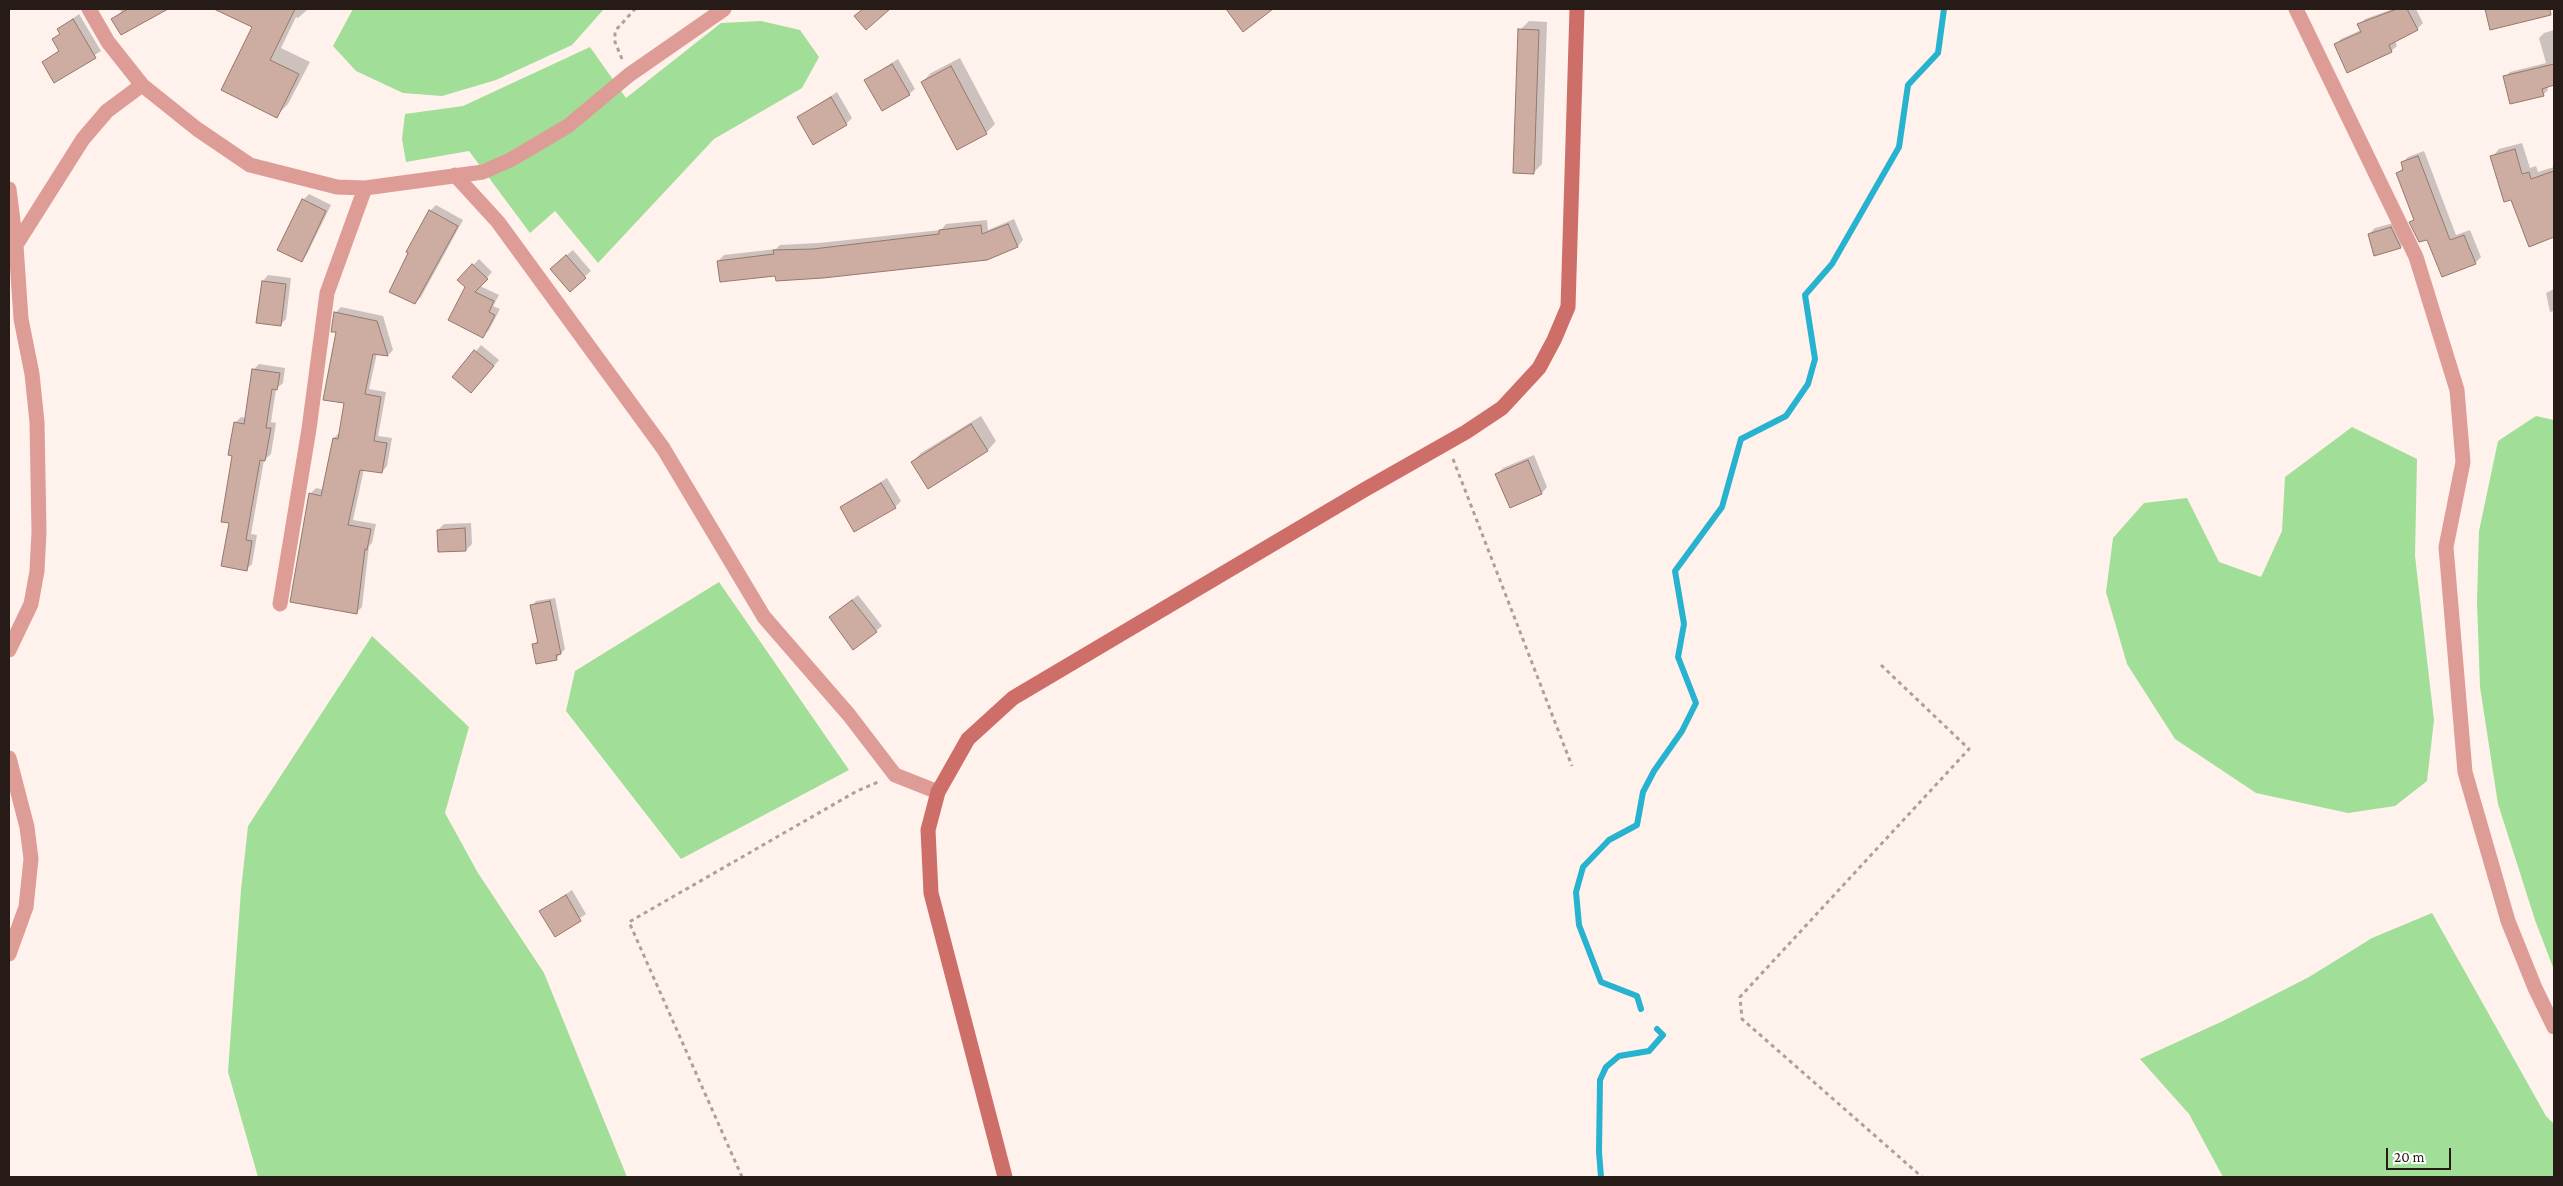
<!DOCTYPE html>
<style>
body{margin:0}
#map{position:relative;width:2563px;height:1186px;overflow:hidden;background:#fff2ec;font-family:"Crimson Pro",serif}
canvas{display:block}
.frame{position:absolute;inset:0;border:10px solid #261b16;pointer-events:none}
.scale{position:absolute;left:2386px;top:1148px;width:65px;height:22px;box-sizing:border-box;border:2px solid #261b16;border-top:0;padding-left:6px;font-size:15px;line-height:18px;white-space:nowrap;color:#261b16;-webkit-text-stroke:4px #fff;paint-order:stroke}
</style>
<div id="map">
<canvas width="2563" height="1186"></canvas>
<div class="frame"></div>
<div class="scale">20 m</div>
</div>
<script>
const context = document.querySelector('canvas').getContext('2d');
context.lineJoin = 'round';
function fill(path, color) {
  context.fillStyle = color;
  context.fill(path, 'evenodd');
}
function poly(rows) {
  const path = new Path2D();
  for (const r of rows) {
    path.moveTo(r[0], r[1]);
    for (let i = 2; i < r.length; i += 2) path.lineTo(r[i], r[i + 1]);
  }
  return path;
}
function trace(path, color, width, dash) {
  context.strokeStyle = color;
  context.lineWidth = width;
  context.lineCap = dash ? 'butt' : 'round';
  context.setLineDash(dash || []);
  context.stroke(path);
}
const green = poly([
 [353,9,604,9,572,45,496,80,442,96,403,93,356,71,333,46],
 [761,21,800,30,819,57,802,88,714,139,598,263,555,211,530,233,469,151,406,162,402,139,405,114,463,106,590,47,626,98,721,23],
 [2536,416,2554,420,2554,970,2535,920,2498,804,2480,687,2477,602,2479,531,2498,441],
 [2352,427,2417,459,2415,556,2434,720,2427,781,2395,806,2348,813,2256,793,2175,739,2127,664,2106,592,2113,538,2144,503,2187,498,2219,562,2261,577,2282,531,2285,477],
 [719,582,849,770,681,859,566,711,575,671],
 [372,636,469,727,445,813,478,873,544,973,627,1177,258,1177,228,1072,241,890,248,826],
 [2432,913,2546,1116,2554,1124,2554,1177,2223,1177,2189,1114,2140,1059,2223,1021,2309,977,2372,938]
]);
const shadow = poly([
 [120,9,166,9,121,34,113,19,121,12],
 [236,9,308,9,298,18,296,17,281,48,310,62,288,104,276,116,254,27,232,16],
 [2393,9,2416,9,2423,23,2417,29,2395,41,2397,46,2391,51,2335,45,2341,39,2361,30,2359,25,2365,19],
 [79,14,101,51,55,81,43,62,60,50,53,39,61,33,59,29],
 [1529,21,1547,22,1542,164,1533,173,1520,30],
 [2554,30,2554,84,2547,86,2548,90,2543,95,2505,77,2510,72,2546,63,2539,38,2544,33],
 [960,58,995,124,986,133,922,82,931,73],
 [898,59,915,89,909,94,865,80],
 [837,92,852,118,846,124,799,117],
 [2522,143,2530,168,2536,166,2538,172,2554,167,2554,236,2530,245,2492,157,2499,149],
 [2424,151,2456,235,2470,230,2481,257,2475,263,2428,238,2411,222,2415,218,2398,173,2404,167,2402,163,2408,157],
 [309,194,331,205,307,254,301,260,303,200],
 [436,205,463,220,421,297,415,303,430,211],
 [1014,219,1023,240,1018,246,987,259,776,274,718,261,724,255,776,249,780,245,819,243,941,230,946,224,987,220,988,230],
 [2397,222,2406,241,2400,247,2375,254,2369,234,2375,228],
 [573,250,591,271,570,290,557,263],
 [479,259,492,272,480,286,499,295,493,306,500,309,489,330,483,336,466,287,459,280],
 [268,275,291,278,286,319,280,325,263,281],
 [2554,289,2554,311,2550,312,2546,293],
 [341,307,383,316,393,350,388,355,377,353,369,389,386,392,378,436,392,438,387,466,382,472,364,469,353,520,376,524,372,543,369,546,362,607,356,613,310,494,316,488,324,490,334,438,339,433,345,402,335,313],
 [481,345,499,360,477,386,454,377],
 [259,364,285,368,283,383,276,389,271,422,276,423,271,454,264,460,251,534,257,535,252,564,246,570,230,522,235,423,241,417,246,418,253,370],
 [981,416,996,441,988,450,912,462,921,453],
 [1534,455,1547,487,1542,493,1497,474,1503,468],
 [887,478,901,501,895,507,841,507],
 [471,523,472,544,466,550,438,530,444,524],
 [858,595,882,626,876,631,830,617],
 [555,598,565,649,556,659,534,644,538,640,532,606,536,601],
 [572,890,586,914,555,935,541,911]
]);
const stream = poly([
 [1641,1009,1637,996,1601,982,1579,925,1576,892,1583,867,1609,840,1637,825,1643,792,1654,771,1682,731,1696,703,1678,657,1684,624,1675,571,1722,507,1741,439,1786,416,1808,384,1815,359,1805,295,1832,264,1899,147,1908,85,1938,53,1944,9],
 [1601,1177,1599,1152,1600,1080,1606,1067,1619,1056,1649,1051,1663,1035,1657,1029]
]);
const building = poly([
 [128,9,168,9,121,35,111,19,128,9],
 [214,9,295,9,270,60,299,74,277,118,221,90,252,27,214,9],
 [863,9,890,9,866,30,854,16,863,9],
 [1226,9,1273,9,1243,32,1226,9],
 [2397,9,2407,9,2418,30,2389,45,2392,52,2347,73,2334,44,2361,32,2357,24,2397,9],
 [2485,9,2550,9,2551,15,2490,30,2485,9],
 [73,19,96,58,54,83,42,62,59,51,52,39,60,34,57,29,73,19],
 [1518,29,1539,30,1534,174,1513,173,1518,29],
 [892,64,910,95,882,111,864,80,892,64],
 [2554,64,2554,85,2542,89,2544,96,2510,104,2503,76,2554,64],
 [951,66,987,134,957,150,921,82,951,66],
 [831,97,847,125,813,145,797,117,831,97],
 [2515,149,2522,174,2529,172,2531,179,2554,171,2554,237,2529,247,2511,200,2504,202,2490,156,2515,149],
 [2418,156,2450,240,2464,235,2476,264,2442,277,2427,240,2419,242,2409,222,2414,220,2396,173,2403,170,2401,162,2418,156],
 [302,199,326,211,302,262,277,250,302,199],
 [429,210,458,226,415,304,389,292,408,253,406,252,429,210],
 [1008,224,1018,247,987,260,823,278,776,281,775,276,720,282,717,261,774,254,773,250,813,249,939,234,939,230,981,225,982,234,1008,224],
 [2391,227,2401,248,2374,256,2368,234,2391,227],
 [566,255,586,278,570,292,550,269,566,255],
 [472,264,488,279,475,292,494,301,489,312,495,315,483,338,448,320,465,287,457,280,472,264],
 [262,281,286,284,281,326,256,323,262,281],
 [334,312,377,321,388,356,373,354,365,394,381,397,374,441,387,443,382,473,360,470,348,525,371,529,367,550,365,549,357,614,290,602,309,493,321,496,333,438,338,439,344,403,323,400,336,332,331,332,334,312],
 [474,350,494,366,471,393,452,377,474,350],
 [252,369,280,373,277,390,272,389,266,428,271,428,265,461,260,460,246,540,252,541,247,571,221,566,229,523,221,522,232,456,228,455,234,422,244,424,252,369],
 [971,424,988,451,928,489,911,462,971,424],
 [1528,460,1542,494,1510,508,1495,474,1528,460],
 [881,483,896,508,854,532,840,507,881,483],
 [465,528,466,551,438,552,437,530,465,528],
 [852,600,877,632,853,650,829,617,852,600],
 [550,601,561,654,556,655,557,660,536,664,532,644,538,643,530,605,550,601],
 [566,895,581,921,555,937,539,911,566,895]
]);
const path = poly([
 [622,59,615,42,615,31,635,9],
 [1453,459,1572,766],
 [1881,665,1969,749,1740,997,1742,1019,1922,1177],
 [742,1177,629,922,857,791,878,782]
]);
const street = poly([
 [89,9,108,42,142,85,197,129,250,165,337,187,365,188,483,172,510,160,568,126,629,75,724,9],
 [2296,9,2416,257,2457,390,2463,462,2446,547,2465,772,2508,921,2535,988,2554,1027],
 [455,175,498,222,663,448,764,617,849,715,895,775,938,792],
 [9,189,16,245,21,319,32,374,37,422,39,532,37,571,31,604,9,650],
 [16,245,83,139,107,111,142,85],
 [280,604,309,429,327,293,365,188],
 [9,758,27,827,31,859,26,907,9,954]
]);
const secondary = poly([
 [1005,1177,931,893,928,830,938,792,968,739,1013,698,1364,490,1466,432,1502,408,1539,368,1554,340,1568,307,1577,9]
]);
fill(green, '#a1de98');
fill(shadow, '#0003');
trace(stream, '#27b3cf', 6);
fill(building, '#cdada2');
trace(building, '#95776c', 1);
trace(path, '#aca09a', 3, [4, 4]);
trace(street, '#de9c96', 15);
trace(secondary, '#cd6e68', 15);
</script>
